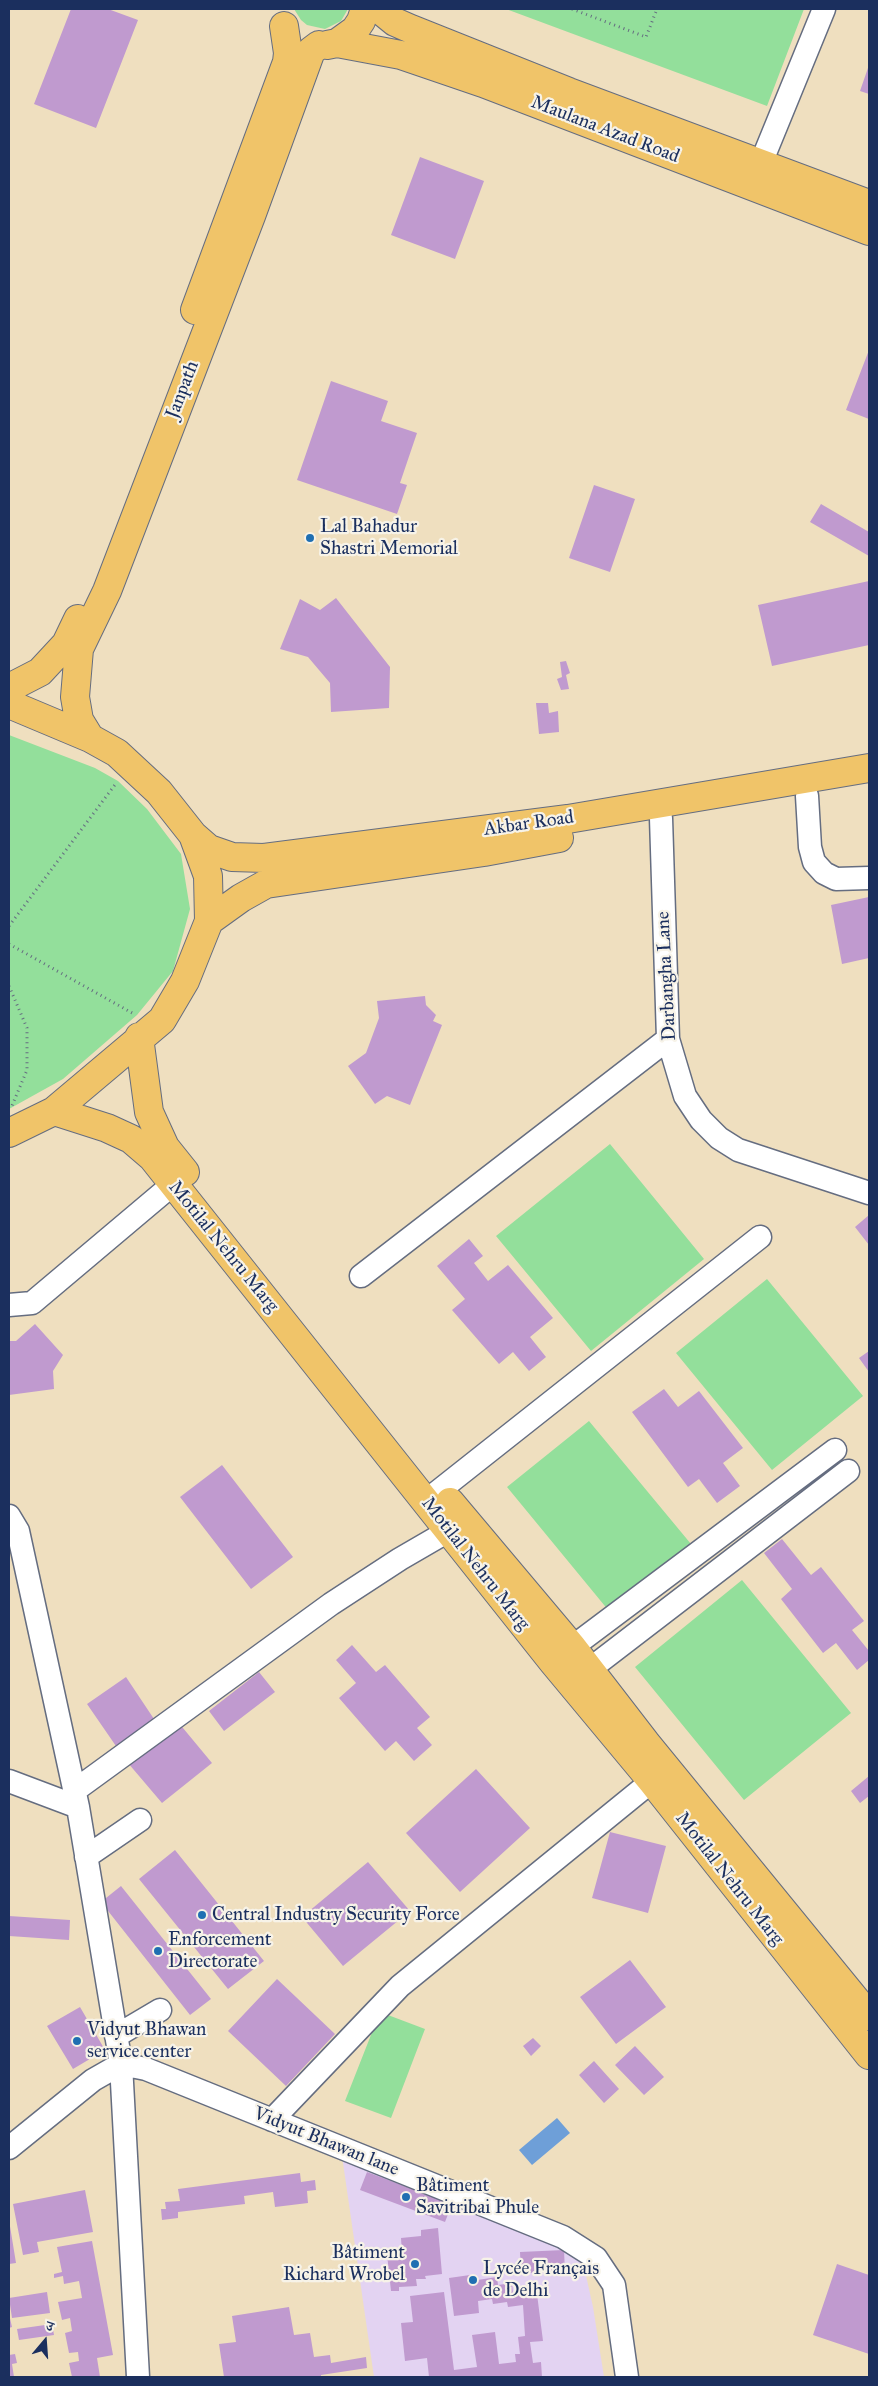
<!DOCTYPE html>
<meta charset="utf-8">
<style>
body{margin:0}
#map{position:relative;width:878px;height:2386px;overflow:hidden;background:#efdfbf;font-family:"IM FELL Great Primer","Noto Serif Devanagari",serif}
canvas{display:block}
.frame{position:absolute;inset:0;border:10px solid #1b2f5e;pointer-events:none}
.north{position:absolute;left:20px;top:2316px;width:50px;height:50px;-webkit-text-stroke:4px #f7f3e8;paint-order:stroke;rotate:18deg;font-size:14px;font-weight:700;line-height:20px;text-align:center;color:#1b2f5e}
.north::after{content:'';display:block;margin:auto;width:18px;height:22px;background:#1b2f5e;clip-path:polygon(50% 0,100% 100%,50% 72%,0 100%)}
</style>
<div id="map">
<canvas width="878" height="2386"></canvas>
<div class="frame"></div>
<div class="north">उ</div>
</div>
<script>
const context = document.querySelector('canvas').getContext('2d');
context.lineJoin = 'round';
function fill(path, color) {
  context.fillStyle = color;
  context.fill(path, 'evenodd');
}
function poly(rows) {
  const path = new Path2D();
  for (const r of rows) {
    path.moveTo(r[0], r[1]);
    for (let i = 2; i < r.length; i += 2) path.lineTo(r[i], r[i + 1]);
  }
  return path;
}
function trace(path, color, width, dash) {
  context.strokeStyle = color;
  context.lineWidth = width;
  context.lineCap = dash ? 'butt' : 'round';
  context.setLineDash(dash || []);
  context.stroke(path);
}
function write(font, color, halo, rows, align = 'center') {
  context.font = font + ' "IM FELL Great Primer",serif';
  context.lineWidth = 4.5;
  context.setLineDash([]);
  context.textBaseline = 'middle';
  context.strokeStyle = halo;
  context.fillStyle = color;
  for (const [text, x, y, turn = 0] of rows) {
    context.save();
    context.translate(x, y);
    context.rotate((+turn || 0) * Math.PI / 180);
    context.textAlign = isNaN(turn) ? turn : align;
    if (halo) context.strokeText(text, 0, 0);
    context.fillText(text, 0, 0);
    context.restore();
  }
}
const built = poly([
 [342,2156,581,2253,593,2307,604,2377,374,2377]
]);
const green = poly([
 [294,9,348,9,341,21,325,29,307,25,301,20],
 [506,9,804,9,767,106],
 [9,735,95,768,118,781,147,809,181,854,190,909,173,971,137,1015,63,1079,9,1109],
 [610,1144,704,1259,591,1351,496,1236],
 [767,1279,863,1396,772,1470,676,1353],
 [589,1421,691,1544,609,1611,507,1487],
 [742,1580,851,1713,744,1800,635,1667],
 [380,2012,425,2029,391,2118,345,2101]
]);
const water = poly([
 [557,2118,570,2133,532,2165,519,2150]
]);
const building = poly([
 [71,9,108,9,138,20,96,128,34,104],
 [869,65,869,94,860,91],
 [420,157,484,181,455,259,391,235],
 [869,350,869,419,846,410],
 [331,381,388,401,381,421,417,433,400,483,407,485,397,514,297,480],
 [594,485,635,499,610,572,569,558],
 [821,504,869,532,869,556,810,522],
 [869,581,869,645,772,666,758,605],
 [336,598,390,667,389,708,331,712,330,683,308,657,280,649,300,599,320,610],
 [566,661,570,673,566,675,569,689,561,690,557,679,562,677,560,662],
 [536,703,548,703,549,713,558,711,559,732,539,734],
 [869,897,869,958,842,964,831,905],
 [425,996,426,1005,436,1015,433,1021,442,1025,410,1105,387,1096,375,1104,348,1066,366,1053,379,1018,377,1001],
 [869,1215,869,1245,855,1227],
 [469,1239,483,1256,474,1263,488,1281,508,1265,553,1318,530,1337,546,1357,529,1371,513,1352,499,1364,452,1310,465,1299,437,1266],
 [35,1324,63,1355,53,1371,54,1389,9,1395,9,1341,16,1341],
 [869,1351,869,1372,859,1358],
 [664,1389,678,1407,699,1391,743,1448,723,1463,740,1486,717,1503,699,1479,688,1487,632,1412],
 [222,1465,293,1557,251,1589,180,1497],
 [782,1539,811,1575,821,1567,864,1621,852,1630,869,1651,869,1660,857,1670,836,1643,823,1653,781,1599,792,1589,764,1553],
 [352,1645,376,1672,385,1665,430,1717,417,1728,432,1745,414,1761,396,1741,385,1751,339,1698,356,1683,336,1660],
 [259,1672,275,1692,224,1731,209,1711],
 [126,1677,156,1722,118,1749,87,1704],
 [178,1722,212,1763,162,1803,128,1763],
 [476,1769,530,1828,460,1892,406,1833],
 [869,1776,869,1796,860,1803,851,1791],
 [610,1832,666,1846,648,1913,592,1898],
 [175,1850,264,1961,228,1989,139,1879],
 [368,1862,410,1911,343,1966,302,1917],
 [121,1886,211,1999,190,2015,101,1902],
 [9,1916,70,1920,69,1940,9,1936],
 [630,1960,666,2007,616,2044,580,1997],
 [277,1979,335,2034,286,2086,228,2031],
 [80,2007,105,2050,73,2069,47,2026],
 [533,2038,541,2046,531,2056,523,2046],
 [635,2046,664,2077,644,2095,615,2065],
 [594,2061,619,2089,604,2103,579,2075],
 [367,2172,452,2204,445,2222,360,2190],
 [300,2173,301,2182,315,2180,316,2190,307,2191,308,2203,275,2207,273,2192,244,2196,245,2204,178,2212,178,2218,162,2220,161,2209,166,2209,165,2202,180,2201,178,2189],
 [85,2190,93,2232,37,2242,39,2252,23,2255,13,2204],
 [9,2220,16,2263,9,2264],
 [438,2228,442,2274,425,2276,426,2279,416,2279,417,2286,399,2287,399,2291,391,2291,387,2254,402,2253,401,2238,421,2236,421,2230],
 [92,2241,113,2355,97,2358,100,2377,72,2377,69,2363,79,2361,78,2352,69,2353,65,2333,72,2331,70,2318,62,2320,58,2302,82,2298,79,2281,64,2284,63,2276,54,2278,54,2274,62,2272,57,2247],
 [564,2250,565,2272,521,2273,520,2252],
 [837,2264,869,2275,869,2354,813,2335],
 [470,2275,471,2281,497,2277,498,2285,512,2283,513,2294,528,2292,529,2296,537,2294,543,2341,530,2342,533,2363,541,2362,542,2377,429,2377,427,2358,405,2361,401,2323,413,2322,410,2296,444,2292,454,2370,477,2367,472,2335,495,2332,499,2364,516,2362,515,2354,520,2354,518,2337,525,2336,523,2305,508,2307,507,2302,493,2304,492,2299,478,2301,479,2313,454,2316,449,2278],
 [47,2292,50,2313,12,2318,9,2298],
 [289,2307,294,2335,310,2333,314,2357,330,2355,331,2363,366,2357,367,2368,321,2375,321,2377,224,2377,219,2344,236,2342,232,2316],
 [9,2314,12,2327,9,2328],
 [52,2324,54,2335,19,2340,17,2329],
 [15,2354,17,2363,12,2364,14,2377,9,2377,9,2355]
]);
const path = poly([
 [572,9,646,37,657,9],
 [9,926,117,782],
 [9,944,134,1014],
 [9,986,27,1028,27,1070,11,1108]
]);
const minor = poly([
 [761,163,824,9],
 [807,796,810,847,814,862,824,873,836,879,869,878],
 [661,818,668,1039,685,1096,701,1120,719,1138,738,1150,869,1193],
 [361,1276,668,1039],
 [9,1305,32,1303,172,1185],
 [426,1501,760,1237],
 [9,1516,18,1531,78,1807,121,2064,138,2377],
 [559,1657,835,1450],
 [577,1679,848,1471],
 [9,1781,78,1807],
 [74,1791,331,1604,400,1559,450,1530],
 [86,1857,140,1820],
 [116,2036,160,2010],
 [272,2120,400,1986,652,1781],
 [9,2148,93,2080,121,2064,146,2069,563,2237,596,2258,614,2285,627,2377]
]);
const major = poly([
 [379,9,395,22,411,29,569,92,869,204],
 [337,43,401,55,483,83,869,231],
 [327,45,337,43,355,30,361,21,365,9],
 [195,310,287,62,288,53,284,26],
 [9,688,40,672,66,644,78,619],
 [9,704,90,738,117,753,159,792,193,835,208,876,209,921,185,981,162,1020,54,1111,9,1133],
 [90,738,79,720,75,697,79,649,107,591,251,216,311,51,319,45],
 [193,835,209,849,232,857,264,858,568,819,869,768],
 [209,921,241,898,266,884,484,852,559,838],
 [139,1037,149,1112,165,1147,185,1172],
 [54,1111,107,1128,131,1139,152,1157,553,1662,652,1781,869,2055],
 [450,1502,572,1647,646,1743,869,2016]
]);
const markers = [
 [310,538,5,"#1f6fb2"],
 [202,1915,5,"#1f6fb2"],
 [158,1951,5,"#1f6fb2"],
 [77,2041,5,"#1f6fb2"],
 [406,2197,5,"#1f6fb2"],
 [415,2264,5,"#1f6fb2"],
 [473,2280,5,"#1f6fb2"]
];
const streetNames = [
 ["Maulana Azad Road",605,130,21],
 ["Janpath",183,390,-69],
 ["Akbar Road",529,824,-8],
 ["Darbangha Lane",667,976,-93],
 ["Motilal Nehru Marg",223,1247,51],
 ["Motilal Nehru Marg",475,1564,52],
 ["Motilal Nehru Marg",729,1879,52],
 ["Vidyut Bhawan lane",326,2142,22]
];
const poiNames = [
 ["Lal Bahadur",320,527],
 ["Shastri Memorial",320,549],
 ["Central Industry Security Force",212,1915],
 ["Enforcement",168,1940],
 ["Directorate",168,1962],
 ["Vidyut Bhawan",87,2030],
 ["service center",87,2052],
 ["Bâtiment",416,2186],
 ["Savitribai Phule",416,2208],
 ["Bâtiment",405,2253,"right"],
 ["Richard Wrobel",405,2275,"right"],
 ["Lycée Français",483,2269],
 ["de Delhi",483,2291]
];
fill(built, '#e3d3f2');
fill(green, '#93df9b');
fill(water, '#6e9fd8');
fill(building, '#c09acf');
trace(minor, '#656d80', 25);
trace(major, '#656d80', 30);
trace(path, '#656d80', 3, [1, 4]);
trace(minor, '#fff', 22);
trace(major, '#f0c469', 28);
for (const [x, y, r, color] of markers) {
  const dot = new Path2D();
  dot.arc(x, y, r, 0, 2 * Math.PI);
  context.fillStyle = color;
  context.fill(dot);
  trace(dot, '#f7f3e8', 2);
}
write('19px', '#1b2f5e', '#f7f3e8', streetNames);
write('19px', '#1b2f5e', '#f7f3e8', poiNames, 'left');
</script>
